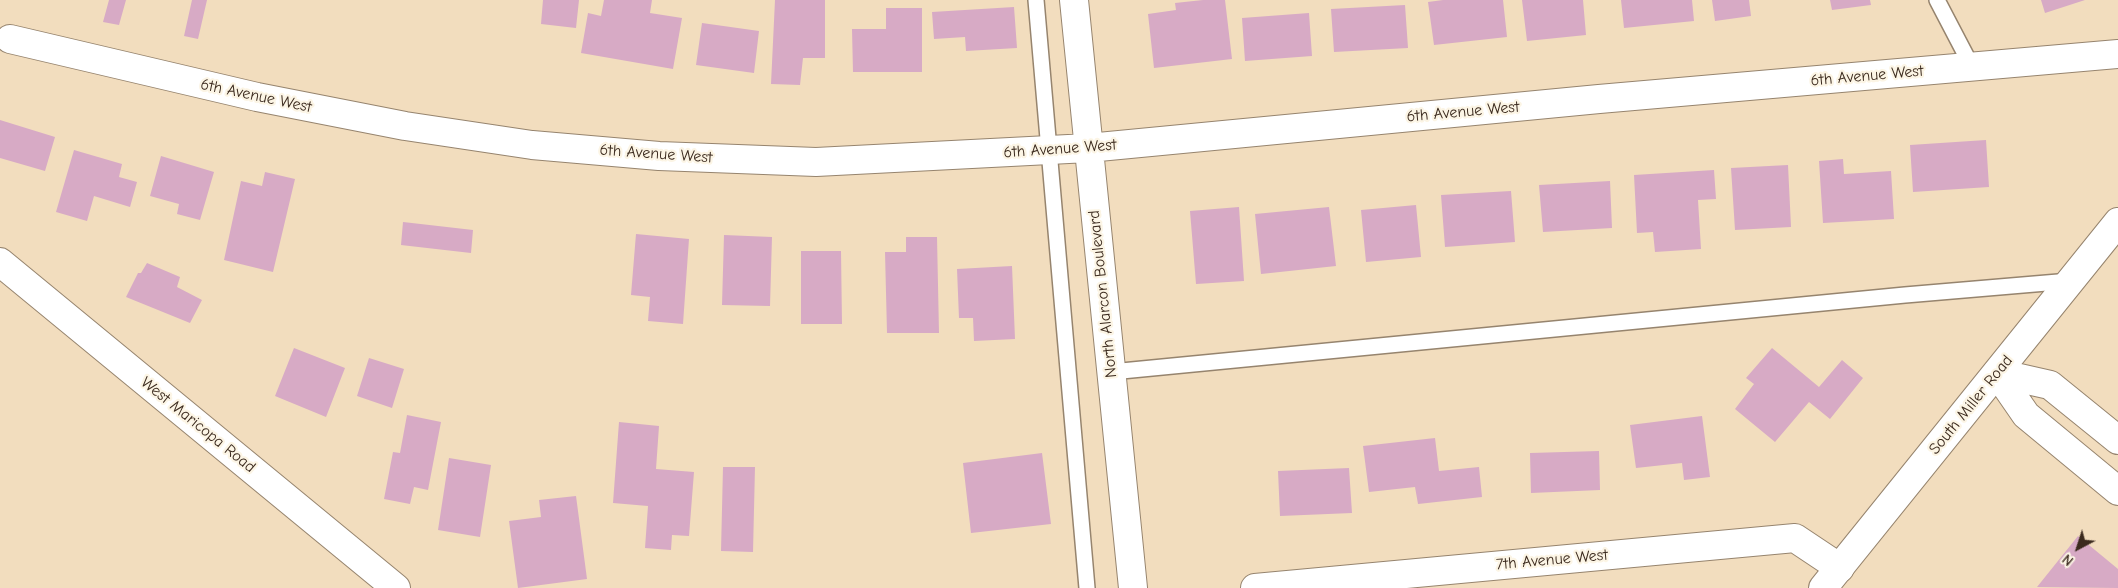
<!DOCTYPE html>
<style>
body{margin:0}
#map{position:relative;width:2118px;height:588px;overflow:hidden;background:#f2ddbe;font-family:"Comic Neue",sans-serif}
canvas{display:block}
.north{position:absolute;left:2053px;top:523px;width:50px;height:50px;-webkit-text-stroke:4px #fcf5e5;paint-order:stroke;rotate:220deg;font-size:14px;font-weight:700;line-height:20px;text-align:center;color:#3b2a1e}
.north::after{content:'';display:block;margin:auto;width:18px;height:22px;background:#3b2a1e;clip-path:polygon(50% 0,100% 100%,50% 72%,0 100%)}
</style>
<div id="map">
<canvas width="2118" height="588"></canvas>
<div class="north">N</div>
</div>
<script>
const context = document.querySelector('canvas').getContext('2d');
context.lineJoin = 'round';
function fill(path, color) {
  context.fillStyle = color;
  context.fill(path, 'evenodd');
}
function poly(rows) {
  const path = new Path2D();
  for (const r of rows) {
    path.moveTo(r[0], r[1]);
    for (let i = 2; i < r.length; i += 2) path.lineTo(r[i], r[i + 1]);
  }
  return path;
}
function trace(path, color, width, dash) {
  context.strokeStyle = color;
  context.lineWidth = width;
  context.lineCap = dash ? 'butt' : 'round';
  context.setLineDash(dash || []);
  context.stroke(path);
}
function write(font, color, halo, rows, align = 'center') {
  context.font = font + ' "Comic Neue",sans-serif';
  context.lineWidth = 4.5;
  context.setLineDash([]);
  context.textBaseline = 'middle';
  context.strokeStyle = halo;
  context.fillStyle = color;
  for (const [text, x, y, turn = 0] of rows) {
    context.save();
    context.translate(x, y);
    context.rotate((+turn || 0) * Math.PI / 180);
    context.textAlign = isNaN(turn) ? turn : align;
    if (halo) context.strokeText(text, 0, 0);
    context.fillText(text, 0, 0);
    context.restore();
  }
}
const building = poly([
 [109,0,126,0,119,25,103,22],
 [192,0,207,0,198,39,184,36],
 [543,0,579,0,576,28,541,24],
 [604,0,652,0,650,13,682,18,673,69,581,53,588,13,601,16],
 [775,0,825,0,825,58,803,58,800,85,771,84],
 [1203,0,1225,0,1232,59,1154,68,1148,14,1176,10,1175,3],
 [1443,0,1503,0,1507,37,1434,45,1428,2],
 [1522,0,1583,0,1586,35,1527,41],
 [1621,0,1692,0,1694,21,1624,28],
 [1712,0,1749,0,1751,16,1715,21],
 [1830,0,1870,0,1871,5,1832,10],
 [2041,0,2085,0,2045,13],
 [1405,5,1408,48,1334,52,1331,9],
 [1014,7,1017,48,966,51,965,37,934,39,932,12],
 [886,8,922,8,922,72,853,72,852,29,886,29],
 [1309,13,1312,56,1245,61,1242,18],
 [702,23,759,31,754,73,696,65],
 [0,120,55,137,45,171,0,158],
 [1986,140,1989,187,1913,192,1910,145],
 [74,150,122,164,119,177,137,182,130,207,94,196,87,221,56,212],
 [161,156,214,172,200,220,177,214,179,204,150,196],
 [1843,159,1844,174,1891,171,1894,219,1823,223,1819,161],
 [1788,165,1791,227,1735,230,1731,168],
 [1714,170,1716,199,1698,200,1701,249,1655,252,1653,232,1637,233,1634,175],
 [265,172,295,179,273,272,224,260,241,181,262,186],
 [1610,181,1612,228,1543,232,1539,185],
 [1511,191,1515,242,1445,247,1441,195],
 [1416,205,1421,257,1366,262,1361,210],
 [1239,207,1244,281,1196,284,1190,211],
 [1329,207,1336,266,1261,274,1255,214],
 [403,222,473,230,471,253,401,245],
 [636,234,689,239,683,324,648,321,650,297,631,295],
 [724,235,772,237,770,306,722,305],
 [906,237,937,237,939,333,887,333,885,252,906,252],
 [801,251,841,251,842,324,801,324],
 [147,263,180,277,177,287,202,300,190,323,126,297,138,273,141,273],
 [1012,266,1015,339,974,341,973,318,959,318,957,269],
 [294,348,345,368,326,417,275,396],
 [1772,348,1819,387,1842,360,1863,378,1830,419,1809,402,1775,442,1735,409,1754,384,1746,378],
 [369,358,404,369,392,408,357,396],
 [407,415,441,422,428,490,414,487,410,504,384,499,393,452,400,453],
 [1702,416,1710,477,1684,480,1682,463,1636,468,1630,425],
 [619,422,659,426,656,469,694,472,689,536,672,535,671,550,645,548,648,506,613,503],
 [1435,438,1439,471,1479,467,1482,497,1418,504,1415,487,1369,492,1363,446],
 [1599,451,1600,490,1531,493,1530,453],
 [1042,453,1051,524,971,533,963,463],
 [449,458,491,465,480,537,438,530],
 [723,467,755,467,753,552,721,551],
 [1349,468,1352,513,1280,516,1278,471],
 [576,496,587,579,518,588,509,521,541,517,539,500],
 [2078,536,2118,569,2118,588,2037,587]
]);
const service = poly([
 [1036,0,1087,588],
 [1937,0,1972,67],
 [1111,372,1905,295,2070,281]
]);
const minor = poly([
 [1074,0,1133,588],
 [10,39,257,97,405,126,532,145,659,156,816,162,1088,148,1599,99,2118,54],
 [0,262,396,588],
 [1997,373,2026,415,2118,491],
 [1997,373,2050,385,2118,440],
 [1255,588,1795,538,1840,568]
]);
const secondary = poly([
 [1823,588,2118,222]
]);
const streetNames = [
 ["6th Avenue West",1867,76,-5],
 ["6th Avenue West",256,96,12],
 ["6th Avenue West",1463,112,-5],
 ["6th Avenue West",1060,149,-4],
 ["6th Avenue West",656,154,4],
 ["North Alarcon Boulevard",1103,294,-96],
 ["South Miller Road",1971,405,-51],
 ["West Maricopa Road",198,425,39],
 ["7th Avenue West",1552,560,-5]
];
fill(building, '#d7aac5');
trace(service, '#96846e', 18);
trace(minor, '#96846e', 30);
trace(secondary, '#96846e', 30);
trace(service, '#fff', 15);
trace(minor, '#fff', 28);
trace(secondary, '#fff', 28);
write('16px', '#3b2a1e', '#fcf5e5', streetNames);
</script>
